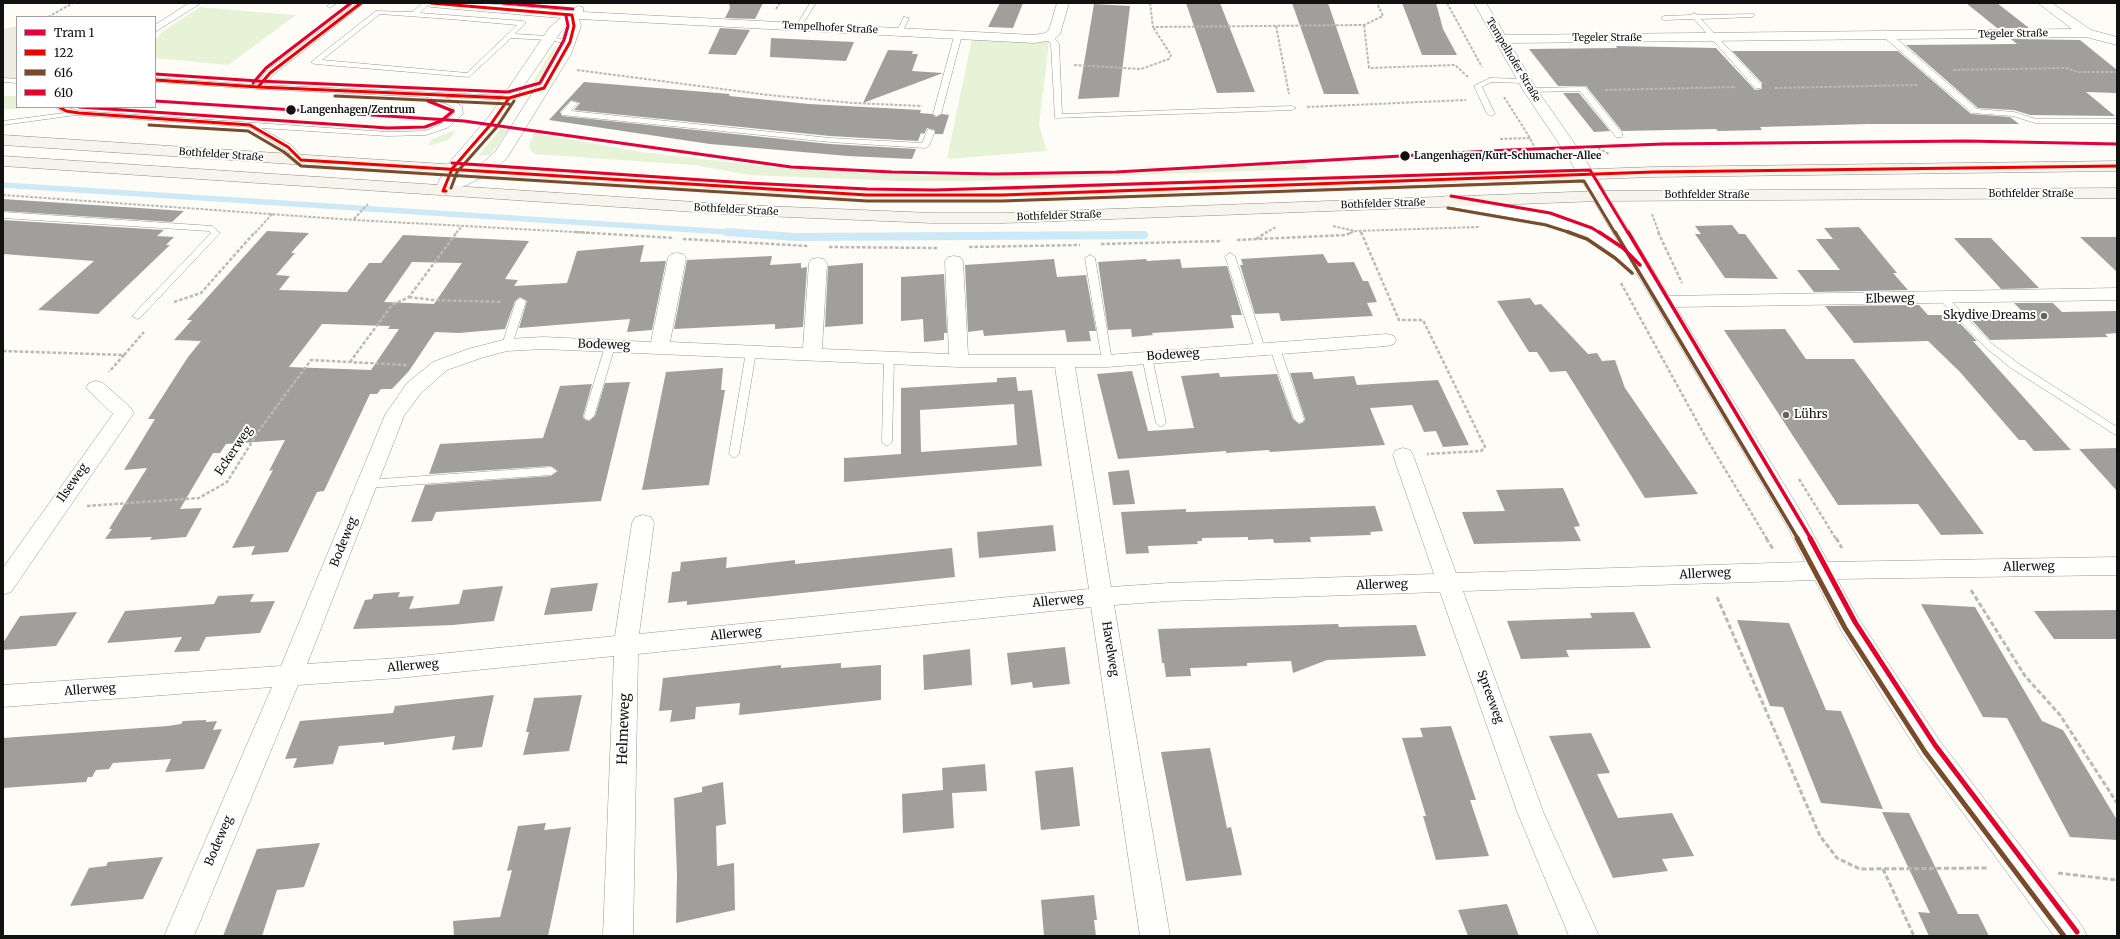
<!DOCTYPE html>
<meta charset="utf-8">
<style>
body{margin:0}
#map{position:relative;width:2120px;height:939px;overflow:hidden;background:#fdfcf7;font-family:Merriweather,serif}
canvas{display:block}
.frame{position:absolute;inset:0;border:4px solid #111;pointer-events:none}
.legend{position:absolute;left:16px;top:16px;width:140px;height:92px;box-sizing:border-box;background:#fff;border:1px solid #a0a0a0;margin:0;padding:5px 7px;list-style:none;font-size:12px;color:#111}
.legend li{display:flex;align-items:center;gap:8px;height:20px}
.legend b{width:20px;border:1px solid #a0a0a0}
</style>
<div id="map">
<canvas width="2120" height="939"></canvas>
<div class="frame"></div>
<ul class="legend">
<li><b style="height:5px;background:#e4003a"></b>Tram 1</li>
<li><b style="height:5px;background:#e00"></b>122</li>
<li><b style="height:5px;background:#7a4b2a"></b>616</li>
<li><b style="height:5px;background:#e4002b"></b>610</li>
</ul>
</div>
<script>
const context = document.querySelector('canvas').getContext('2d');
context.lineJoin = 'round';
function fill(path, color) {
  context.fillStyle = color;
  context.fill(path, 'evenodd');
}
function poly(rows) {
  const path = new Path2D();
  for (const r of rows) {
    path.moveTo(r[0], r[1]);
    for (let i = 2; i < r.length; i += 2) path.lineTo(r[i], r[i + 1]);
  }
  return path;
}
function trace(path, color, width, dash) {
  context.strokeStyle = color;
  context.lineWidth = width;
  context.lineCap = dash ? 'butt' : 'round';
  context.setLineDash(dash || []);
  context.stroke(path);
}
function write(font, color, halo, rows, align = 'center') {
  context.font = font + ' Merriweather,serif';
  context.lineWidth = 4;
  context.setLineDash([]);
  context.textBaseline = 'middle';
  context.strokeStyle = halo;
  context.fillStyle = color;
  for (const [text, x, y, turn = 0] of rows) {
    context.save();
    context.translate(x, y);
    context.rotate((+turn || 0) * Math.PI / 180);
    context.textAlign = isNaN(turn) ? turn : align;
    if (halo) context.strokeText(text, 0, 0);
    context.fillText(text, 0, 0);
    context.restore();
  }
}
const green = poly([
 [200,7,256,12,296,15,228,65,155,58,155,40,162,32],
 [972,38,1049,42,1039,125,1047,151,947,159],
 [555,46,559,46,542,80,530,86],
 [3,96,17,96,17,107,19,107,17,109,3,109],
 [501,128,509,130,490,155,479,155],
 [453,131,456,131,448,140,428,146,432,139],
 [534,133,642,152,788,169,933,176,1116,174,1304,164,1308,169,968,181,898,181,750,175,693,165,535,154,531,151,529,146]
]);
const plaza = poly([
 [17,26,17,79,3,78,3,29]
]);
const streamFar1 = poly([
 [3,185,742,233]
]);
const stream = poly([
 [727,232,796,237,1144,235]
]);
const building = poly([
 [729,3,763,3,755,19,725,18,730,8],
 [1000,3,1023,3,1013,28,988,27],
 [1186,3,1220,3,1255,92,1217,93],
 [1292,3,1328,3,1359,94,1324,94],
 [1402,3,1436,3,1443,29,1457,55,1422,55],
 [1966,3,1997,3,2029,28,1997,28],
 [1094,4,1130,6,1119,97,1078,99],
 [720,28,750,30,736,55,708,54],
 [771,38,832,41,854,42,846,61,770,57],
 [2011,39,2080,40,2117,70,2117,93,2086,92,2115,116,2030,115,2014,110,1978,108,1906,45,2017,44],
 [1616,46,1716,48,1755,90,1762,89,1762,83,1732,51,1898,51,1971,114,2010,117,2019,124,1869,124,1760,127,1762,130,1718,131,1716,129,1622,131,1586,86,1558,86,1529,49,1617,48],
 [888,50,913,51,912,54,918,54,912,71,943,73,863,103],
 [584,82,730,94,729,96,809,104,921,110,920,113,932,114,936,117,942,114,949,115,943,134,935,134,935,130,927,128,924,134,921,133,918,141,830,136,574,110,580,103,571,100,560,112,562,116,830,144,916,149,912,159,848,156,710,144,549,120],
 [1563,93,1579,93,1610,131,1594,132],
 [3,199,139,208,184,211,172,222,3,211],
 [3,220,164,230,157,236,174,237,166,245,170,245,98,314,38,310,94,261,3,254],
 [1732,225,1739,234,1745,234,1778,279,1725,278,1695,234,1701,234,1695,226],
 [1859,227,1897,273,1893,273,1908,290,1814,292,1797,270,1840,270,1816,239,1833,239,1824,228],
 [267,231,309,233,291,253,295,253,276,275,290,276,279,290,347,292,369,263,381,263,403,235,529,241,505,279,518,280,514,286,567,283,577,251,644,245,640,262,666,261,652,330,627,332,630,319,519,328,527,301,520,297,515,301,505,329,459,333,435,332,409,371,392,389,381,389,377,394,370,394,324,491,317,492,288,552,251,555,255,546,232,548,273,470,269,471,285,440,226,444,220,453,213,453,180,509,202,508,186,537,150,540,152,537,105,539,112,529,109,529,147,468,124,470,155,419,148,419,188,357,201,341,174,340,192,320,187,320],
 [412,262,462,263,434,304,384,302],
 [322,324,390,326,388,329,399,329,371,370,289,367],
 [2080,237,2117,237,2117,272],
 [1954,238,1991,238,2039,288,2001,289],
 [1323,254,1328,263,1354,262,1363,281,1368,281,1377,302,1367,303,1373,316,1281,321,1279,313,1255,314,1240,265,1243,265,1241,259],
 [772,256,770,265,801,263,801,268,807,267,803,327,775,329,775,324,674,329,687,260],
 [1054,259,1057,277,1086,275,1096,331,1089,331,1091,341,1067,342,1065,330,984,336,983,330,968,332,965,265],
 [1146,259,1147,261,1180,259,1182,268,1227,266,1242,315,1231,315,1234,328,1152,333,1153,335,1132,337,1131,329,1108,330,1098,262],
 [863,263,863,324,825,327,828,266],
 [944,274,947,333,944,333,944,340,924,342,923,319,901,321,901,277],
 [1530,298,1535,305,1541,304,1588,354,1597,353,1602,361,1615,360,1625,388,1698,494,1645,498,1566,371,1550,372,1537,352,1529,352,1497,301],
 [2014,303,2053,303,2062,312,2117,311,2117,333,2105,334,2108,337,1990,340,1966,314,2024,313],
 [1919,305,1928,315,1952,315,1977,341,1973,341,2071,450,2034,451,2025,440,2019,440,1960,372,1928,341,1854,343,1825,306],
 [1785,329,1806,359,1854,359,1984,534,1941,535,1918,504,1838,505,1724,330],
 [723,368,721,390,725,390,709,485,642,490,666,372],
 [1132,371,1148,431,1194,428,1181,376,1219,373,1220,377,1277,374,1293,419,1299,424,1304,422,1305,419,1290,373,1312,372,1314,379,1354,376,1357,385,1438,380,1469,445,1443,447,1436,431,1424,432,1412,405,1370,408,1385,445,1270,452,1269,450,1226,453,1226,451,1118,459,1097,374],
 [1016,377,1018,391,1032,390,1042,466,844,482,844,458,901,454,901,388,997,382,997,378],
 [1014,404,1017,445,921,452,920,410],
 [630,382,601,501,436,512,432,521,411,522,425,485,551,476,558,471,551,466,429,474,440,444,543,438,560,386,592,384,583,416,584,419,589,421,595,416,605,383],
 [2117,448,2117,491,2079,449],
 [1129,470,1135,504,1113,505,1108,472],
 [1563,488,1580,526,1574,527,1581,541,1474,544,1462,512,1505,511,1496,490],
 [1375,506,1383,531,1370,532,1371,535,1310,537,1311,542,1274,543,1273,539,1248,540,1248,537,1202,538,1202,541,1197,541,1198,544,1148,546,1149,553,1126,554,1121,512,1186,509,1186,512],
 [1053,525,1056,551,979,558,977,532],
 [952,548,955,577,687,605,687,601,668,603,672,572,680,571,681,562,727,557,726,568,795,560,795,564],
 [598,583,592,611,544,615,551,588],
 [503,586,494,621,453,625,353,629,365,600,372,599,374,594,400,592,398,597,414,596,409,609,459,604,463,590],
 [254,594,250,602,275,601,260,633,206,637,199,651,174,652,182,637,107,643,125,611,214,604,218,596],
 [1921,604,1975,607,2042,721,2063,730,2117,820,2117,840,2070,837,2007,718,1983,717],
 [2117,610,2117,639,2054,639,2034,611],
 [77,612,56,646,3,650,3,643,20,616],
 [1634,612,1651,648,1566,650,1569,657,1521,659,1507,621,1592,618,1590,613],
 [1737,620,1789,623,1826,710,1841,711,1883,809,1821,803,1783,707,1770,706],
 [1338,624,1339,627,1416,625,1426,656,1327,660,1293,673,1291,661,1247,663,1247,666,1190,668,1191,676,1166,677,1164,663,1162,663,1158,629],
 [1065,647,1070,684,1033,688,1032,682,1011,685,1007,653],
 [970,649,972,685,924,690,923,655],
 [841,663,841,668,881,665,881,700,739,715,740,703,696,707,695,719,670,722,672,710,659,711,663,678,781,665,781,668],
 [494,695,482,747,452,750,455,736,384,745,384,742,339,746,333,764,293,768,297,758,285,759,300,721,393,713,395,706],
 [582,695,569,751,523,755,529,732,526,732,534,698],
 [206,720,206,722,217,721,213,730,222,729,204,769,165,772,171,759,113,763,109,769,96,770,92,777,88,777,86,782,3,788,3,738,168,726,181,724,183,721],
 [1451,726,1476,800,1470,800,1489,856,1436,860,1423,816,1426,816,1402,738,1423,737,1420,728],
 [1591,733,1610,773,1597,774,1618,818,1672,813,1694,856,1662,859,1668,871,1613,878,1549,736],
 [1210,748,1227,828,1231,827,1242,875,1186,881,1161,752],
 [985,764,987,791,952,793,954,828,903,833,902,794,943,790,942,768],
 [1073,767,1080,826,1041,830,1035,771],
 [723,782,726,824,716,826,717,866,734,863,735,910,676,923,677,875,674,798,702,792,702,787],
 [1882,812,1909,813,1958,914,1978,914,1989,936,1929,936,1918,912,1930,913],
 [546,823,544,830,571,827,548,936,454,936,453,921,500,917,512,870,507,871,518,826],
 [320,843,304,887,277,890,262,936,223,936,257,849],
 [163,857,143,899,70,906,89,868,106,866,108,862],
 [1094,895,1097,920,1094,920,1096,936,1044,936,1041,900],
 [1507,904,1519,936,1468,936,1458,910]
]);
const pathFar2 = poly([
 [1150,3,1153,27,1364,25,1383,16,1377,3],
 [1447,3,1482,67],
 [776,9,780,3],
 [48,17,73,3],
 [1364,25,1369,68,1455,65,1468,77],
 [1276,26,1289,94],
 [1074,65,1141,69,1169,59,1171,55,1153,27],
 [577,70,768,95,853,103,922,106],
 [1953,70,2066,68,2078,72,2117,72],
 [1775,88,1918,85],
 [1605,90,1736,87],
 [1504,97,1530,138,1538,155],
 [1307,107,1466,100],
 [1500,139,1530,138],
 [1594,146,1609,154],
 [1510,154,1538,155],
 [1512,156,1520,155],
 [1534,157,1551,155],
 [3,195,354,220,593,233],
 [1652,214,1659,233],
 [354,219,368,204],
 [1333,226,1355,231],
 [1360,231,1361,233],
 [255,233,272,214],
 [456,233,462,226],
 [1265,233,1276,227],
 [1350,233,1356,231,1479,227]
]);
const pathFar1 = poly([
 [575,232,674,238],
 [1361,232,1399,320,1423,320,1485,447,1481,451,1427,454],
 [1658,232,1682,283],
 [683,239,808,246],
 [1256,239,1267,232],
 [1237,240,1346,235,1352,232],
 [1101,244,1222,241],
 [829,247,938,248],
 [969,247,1080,245],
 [1621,283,1705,436,1767,539],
 [409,297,433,300,502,302],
 [174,302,201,293,255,232],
 [3,351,124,355,109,372],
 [124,355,144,332],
 [350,362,392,305,409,297,457,232],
 [1799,479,1836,539],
 [87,506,199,498,227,482,260,429,311,360,407,365]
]);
const path = poly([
 [1766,538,1773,549],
 [1836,538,1842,548],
 [1971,590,2025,676,2060,715,2117,803],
 [1717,597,1820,836,1837,858,1860,869,1987,868],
 [1883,869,1914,936],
 [2058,873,2117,880]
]);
const service = poly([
 [330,3,337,3,330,8,327,6,330,3],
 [357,3,364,3,273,75,264,85,509,96,513,98,509,100,444,97,462,106,463,114,447,128,426,135,388,136,261,128,291,145,305,160,301,162,285,149,250,127,76,115,3,125,3,121,64,113,55,107,65,107,79,111,388,132,425,131,441,124,455,113,455,109,447,104,428,97,258,89,155,82,155,78,256,85,267,71,357,3],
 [423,3,430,3,420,13,523,21,526,23,515,34,548,36,574,42,570,44,548,40,511,38,469,77,315,64,311,62,376,11,412,12,423,3],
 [380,14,450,19,517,25,467,73,322,60,380,14],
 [810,3,816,3,801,27,797,27,796,26,810,3],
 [1694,13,1698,15,1754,14,1755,15,1752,17,1701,19,1761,84,1761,88,1755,88,1694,19,1664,20,1661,18,1664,16,1691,15,1694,13],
 [904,17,909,18,902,33,898,33,896,32,904,17],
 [955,33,962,35,941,114,937,116,933,114,955,33],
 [1885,34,1891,34,1977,109,2014,112,2036,119,2117,119,2117,123,2035,123,2013,116,1972,113,1885,38,1885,34],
 [1046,35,1052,35,1059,44,1062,114,1292,106,1296,108,1292,110,1055,118,1051,44,1045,37,1046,35],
 [3,78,17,79,17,83,3,82,3,78],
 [1490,78,1524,79,1528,81,1524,83,1491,82,1482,87,1495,114,1491,116,1487,114,1474,86,1490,78],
 [1585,87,1622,133,1622,137,1616,137,1580,91,1530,92,1526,90,1530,88,1585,87],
 [571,101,578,103,571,111,830,138,922,143,928,129,935,131,929,146,925,148,830,142,562,115,561,113,571,101],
 [3,212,212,226,220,233,140,318,137,319,132,316,134,314,211,233,209,231,3,218,3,212],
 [1230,253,1235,256,1265,349,1264,351,1256,351,1255,349,1225,256,1230,253],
 [1090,255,1095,258,1112,361,1107,364,1102,361,1085,258,1090,255],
 [1943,295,1946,296,1991,343,2019,364,2117,427,2117,436,2011,368,1985,347,1940,300,1938,298,1943,295],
 [521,298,526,301,512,345,510,347,504,347,502,345,516,301,521,298],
 [610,343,615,346,594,416,589,420,585,419,584,416,605,346,610,343],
 [1275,345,1280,348,1304,419,1303,422,1299,423,1294,419,1270,348,1275,345],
 [751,349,756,352,739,454,734,458,729,454,746,352,751,349],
 [1147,354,1152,357,1166,423,1161,427,1156,423,1142,357,1147,354],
 [889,355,894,358,892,442,887,446,882,442,884,358,889,355],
 [551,467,557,471,551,475,367,488,361,484,367,480,551,467]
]);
const pedestrian = poly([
 [189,3,201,3,155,32,155,25,189,3]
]);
const minor = poly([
 [425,3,477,3,569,11,578,6,583,7,583,12,1034,35,1045,33,1049,30,1057,3,1069,3,1060,34,1054,40,1034,43,579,19,581,26,571,54,507,158,489,174,443,196,437,194,435,191,444,169,490,115,550,27,561,18,431,7,425,3],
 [567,26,557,54,495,152,477,168,456,178,459,170,500,121,560,33,567,26],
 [1474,3,1486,3,1505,35,2072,29,2038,3,2052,3,2091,30,2117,37,2117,45,2086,37,1510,43,1537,90,1582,154,1669,296,2117,288,2117,300,1676,307,1804,517,1828,562,2117,557,2117,575,1837,579,1858,618,1939,740,2082,926,2087,936,2054,936,1921,756,1842,632,1815,580,1463,591,1544,814,1599,936,1569,936,1518,814,1440,592,1169,601,1114,605,1170,936,1140,936,1091,607,638,654,633,936,603,936,614,656,399,678,298,685,194,936,164,936,272,687,3,707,3,685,281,666,385,415,407,383,433,362,468,349,507,339,543,337,651,342,668,258,671,254,677,253,683,254,686,258,670,342,803,348,809,263,812,259,818,258,824,259,827,263,822,349,949,354,945,261,948,257,954,256,960,257,963,261,968,355,1107,355,1387,334,1394,336,1396,340,1394,344,1387,346,1107,367,1075,367,1111,587,1169,583,1434,574,1393,455,1396,450,1403,448,1410,450,1413,455,1456,573,1805,562,1787,526,1637,274,1631,273,1613,257,1584,238,1544,223,1446,206,1440,204,1438,201,1440,198,1446,196,1554,215,1596,230,1621,247,1566,154,1523,90,1474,3],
 [543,349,959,367,1055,367,1089,589,639,634,654,523,651,517,643,515,635,517,632,523,615,636,399,658,307,664,404,416,421,393,447,370,481,358,507,351,543,349],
 [96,381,103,383,131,408,134,413,11,592,3,595,3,568,113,414,86,388,89,383,96,381]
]);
const secondary = poly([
 [3,135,748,184,867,190,1002,190,1653,167,2117,161,2117,171,1653,177,1002,200,867,200,748,194,3,145,3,135],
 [3,156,740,205,932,213,1004,213,1600,191,2117,188,2117,198,1600,201,1004,223,932,223,740,215,3,166,3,156]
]);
const bus1 = poly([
 [431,3,572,15],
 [155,80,258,87,509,98,544,88,570,42,574,26,572,15],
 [258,87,270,73,361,3],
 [59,107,66,111,79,113,250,125,288,147,301,160,867,195,1002,195,1653,172,2117,166],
 [446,191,443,191,452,169,491,124,509,98]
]);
const bus2Far2 = poly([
 [335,96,509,104],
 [149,125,248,131,284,152,301,166,867,201,1002,201,1584,181,1615,233],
 [451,188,457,172,496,128,514,101],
 [1448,208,1546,225,1571,233]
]);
const bus2Far1 = poly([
 [1568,232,1587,239,1615,258,1632,273],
 [1615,232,1798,539]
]);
const bus2 = poly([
 [1797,538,1845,628,1925,752,2064,936]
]);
const bus3Far2 = poly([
 [502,3,573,9],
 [155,74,258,81,508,92,540,83,564,40,568,26,566,16],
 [253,83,266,68,351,3],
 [79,107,388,128,425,127,441,121,453,111,428,101],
 [452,163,748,183,867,189,934,190,1590,170,1628,233],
 [1451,196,1550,213,1592,228,1600,233]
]);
const bus3Far1 = poly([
 [1599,232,1623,248,1640,265],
 [1628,232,1811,539]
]);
const bus3 = poly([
 [1810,538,1855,622,1935,745,2077,932]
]);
const tram1 = poly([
 [155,101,464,121,791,167,892,172,995,174,1116,172,1508,150,1663,144,1966,141,2117,144]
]);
const markers = [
 [291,110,5.5,"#111"],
 [1405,156,5.5,"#111"],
 [2044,316,4,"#646362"],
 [1786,415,4,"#646362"]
];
const farStreetnames = [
 ["Tempelhofer Straße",830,28,3],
 ["Tegeler Straße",2013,34,-1],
 ["Tegeler Straße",1607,38],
 ["Tempelhofer Straße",1513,60,59],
 ["Bothfelder Straße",221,155,4],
 ["Bothfelder Straße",2031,194],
 ["Bothfelder Straße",1707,195],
 ["Bothfelder Straße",1383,204,-2],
 ["Bothfelder Straße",736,210,3],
 ["Bothfelder Straße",1059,216,-2]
];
const farStopnames = [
 ["Langenhagen/Zentrum",300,110],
 ["Langenhagen/Kurt-Schumacher-Allee",1414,156]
];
const streetNames = [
 ["Elbeweg",1890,299,-1],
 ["Bodeweg",604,345,2],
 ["Bodeweg",1173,355,-4],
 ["Eckerweg",234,451,-56],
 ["Ilseweg",73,483,-55],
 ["Bodeweg",344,542,-68],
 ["Allerweg",2029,567,-1],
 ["Allerweg",1705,574,-3],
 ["Allerweg",1382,585,-2],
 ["Allerweg",1058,601,-6],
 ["Allerweg",736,634,-6],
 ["Havelweg",1110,649,81],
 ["Allerweg",413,666,-5],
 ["Allerweg",90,690,-4],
 ["Spreeweg",1490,697,70],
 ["Bodeweg",219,841,-67]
];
const poiNames = [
 ["Skydive Dreams",2036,316],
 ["Lührs",1794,415,"left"]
];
const nearStreetnames = [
 ["Helmeweg",624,729,-88]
];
fill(green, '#e7f3d7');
fill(plaza, '#edebe2');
trace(streamFar1, '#cde8f7', 5.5);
trace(stream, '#cde8f7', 8);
fill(building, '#a19f9c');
trace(service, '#979795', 1);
trace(pedestrian, '#979795', 1);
trace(minor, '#979795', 1);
trace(secondary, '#8e8d8b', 1);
trace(pathFar2, '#b9b9b8', 2, [3, 1.5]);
trace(pathFar1, '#b9b9b8', 2.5, [3.5, 2]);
trace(path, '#b9b9b8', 3, [5, 2.5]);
fill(service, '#fffffe');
fill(pedestrian, '#fffffe');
fill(minor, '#fffffe');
fill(secondary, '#f6f4eb');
trace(bus1, '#e00', 3);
trace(bus2Far2, '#7a4b2a', 3);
trace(bus2Far1, '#7a4b2a', 3.5);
trace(bus2, '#7a4b2a', 5);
trace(bus3Far2, '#e4002b', 3);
trace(bus3Far1, '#e4002b', 3.5);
trace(bus3, '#e4002b', 5);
trace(tram1, '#e4003a', 3);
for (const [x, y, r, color] of markers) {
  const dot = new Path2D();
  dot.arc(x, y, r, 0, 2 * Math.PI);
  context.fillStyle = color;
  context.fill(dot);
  trace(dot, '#fff', 1.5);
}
write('10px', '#111', '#fff', farStreetnames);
write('bold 10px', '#111', '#fff', farStopnames, 'left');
write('12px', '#111', '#fff', streetNames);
write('12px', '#111', '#fff', poiNames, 'right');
write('14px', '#111', '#fff', nearStreetnames);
</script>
